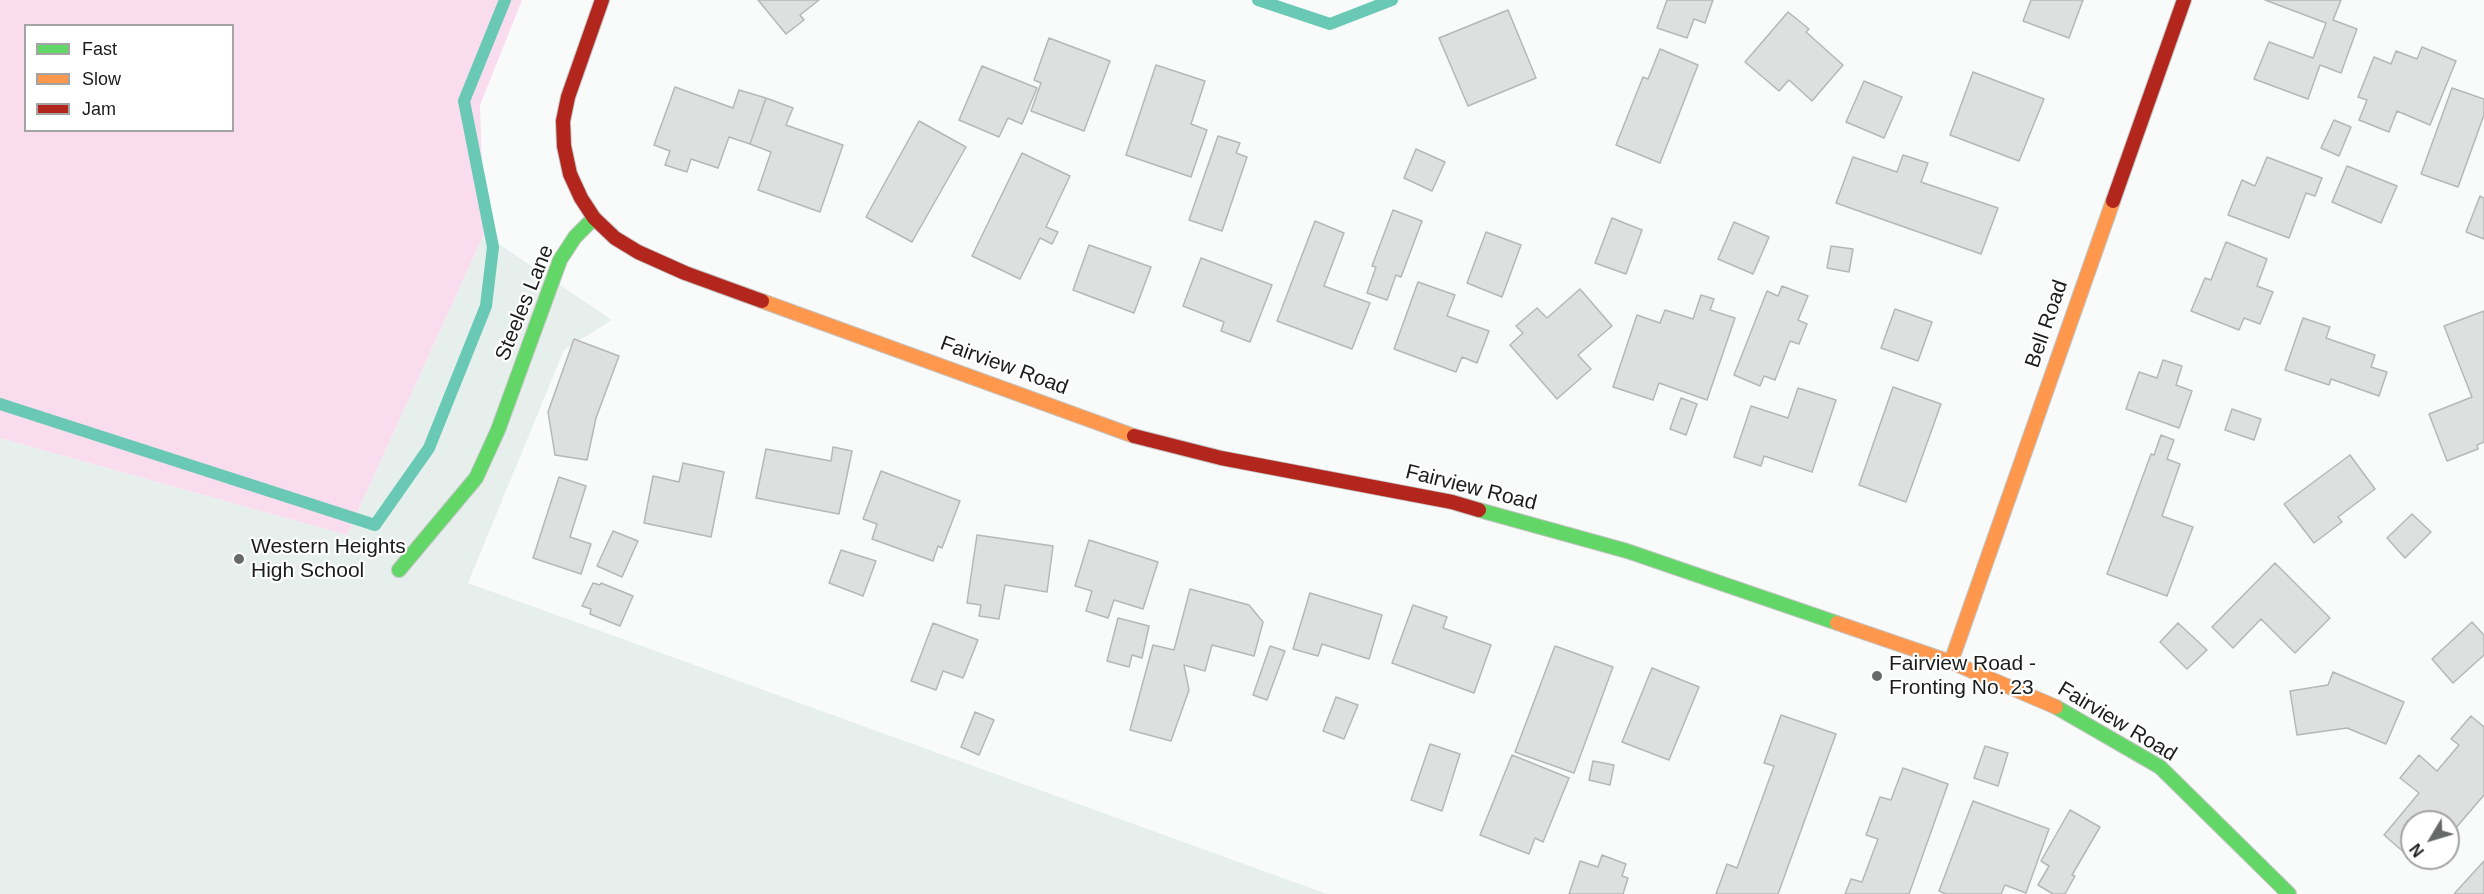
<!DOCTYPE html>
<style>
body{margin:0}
#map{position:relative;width:2484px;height:894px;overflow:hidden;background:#f8fbfa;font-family:Arial,sans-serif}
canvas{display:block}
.legend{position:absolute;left:24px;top:24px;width:210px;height:108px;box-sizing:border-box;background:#fff;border:2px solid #a4a4a4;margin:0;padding:8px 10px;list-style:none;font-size:18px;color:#1b1c1c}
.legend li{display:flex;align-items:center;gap:12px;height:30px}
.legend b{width:30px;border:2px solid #a4a4a4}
.north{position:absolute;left:2400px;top:810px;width:60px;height:60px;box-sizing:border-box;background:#fff;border:2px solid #a4a4a4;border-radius:50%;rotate:232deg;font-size:16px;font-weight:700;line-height:24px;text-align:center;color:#1b1c1c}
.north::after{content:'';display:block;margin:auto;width:21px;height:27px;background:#686a6a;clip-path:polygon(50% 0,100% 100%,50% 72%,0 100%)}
</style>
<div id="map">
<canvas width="2484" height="894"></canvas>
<ul class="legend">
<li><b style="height:8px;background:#63d668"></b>Fast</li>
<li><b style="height:8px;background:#ff974d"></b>Slow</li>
<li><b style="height:8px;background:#b3261e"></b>Jam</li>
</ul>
<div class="north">N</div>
</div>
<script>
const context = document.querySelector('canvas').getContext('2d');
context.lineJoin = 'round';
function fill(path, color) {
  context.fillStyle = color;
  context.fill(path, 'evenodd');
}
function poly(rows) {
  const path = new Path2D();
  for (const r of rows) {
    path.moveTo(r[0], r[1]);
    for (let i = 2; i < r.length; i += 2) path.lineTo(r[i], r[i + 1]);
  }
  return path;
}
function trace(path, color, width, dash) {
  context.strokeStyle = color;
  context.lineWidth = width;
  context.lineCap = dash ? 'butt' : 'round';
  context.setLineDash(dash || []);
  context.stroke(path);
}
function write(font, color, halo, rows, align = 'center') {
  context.font = font + ' Arial,sans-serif';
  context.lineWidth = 4.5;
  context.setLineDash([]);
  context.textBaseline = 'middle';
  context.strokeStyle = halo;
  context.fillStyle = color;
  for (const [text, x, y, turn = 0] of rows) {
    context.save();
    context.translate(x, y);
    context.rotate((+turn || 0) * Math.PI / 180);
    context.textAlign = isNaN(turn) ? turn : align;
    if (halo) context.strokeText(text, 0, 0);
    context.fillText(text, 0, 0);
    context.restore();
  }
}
const built = poly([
 [484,234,612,320,564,350,468,583,1327,894,0,894,0,438,347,535]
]);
const green = poly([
 [0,0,522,0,480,105,484,234,347,535,0,438],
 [26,26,232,26,232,130,26,130]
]);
const stream = poly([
 [1258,0,1330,24,1392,0],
 [0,404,375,525,429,448,486,306,493,247,464,101,505,0]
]);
const building = poly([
 [758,0,819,0,800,15,804,20,786,34,758,0],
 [1667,0,1713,0,1705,23,1694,19,1687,38,1657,28,1667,0],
 [2031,0,2083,0,2069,38,2023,21,2031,0],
 [2265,0,2341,0,2333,20,2357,29,2341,73,2320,65,2308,99,2254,79,2269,42,2313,58,2326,23,2265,0],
 [1508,10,1536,78,1468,106,1439,38,1508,10],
 [1788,12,1809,29,1806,32,1843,65,1812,101,1789,80,1779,91,1745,62,1788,12],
 [1049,38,1110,61,1084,131,1031,111,1041,83,1034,80,1049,38],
 [2422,47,2456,61,2430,125,2397,111,2389,132,2359,120,2367,100,2358,97,2374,57,2391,64,2396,51,2417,59,2422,47],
 [1660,49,1698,65,1660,163,1616,145,1643,77,1648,79,1660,49],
 [1156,65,1205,81,1191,124,1207,130,1191,177,1126,155,1156,65],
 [982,66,1037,88,1022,124,1008,118,999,137,959,120,982,66],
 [1973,72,2044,99,2019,161,1950,135,1973,72],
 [1864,81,1902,97,1884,138,1846,122,1864,81],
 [675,87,733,108,739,90,766,98,750,144,729,137,718,168,691,159,687,172,665,165,670,151,654,145,675,87],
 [2452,88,2484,99,2484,115,2458,187,2421,174,2452,88],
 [766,98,793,108,786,125,843,145,820,212,758,190,771,152,750,144,766,98],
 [2334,120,2351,127,2339,156,2321,148,2334,120],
 [919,121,966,147,912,242,866,217,919,121],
 [1218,136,1240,143,1236,153,1247,157,1222,231,1189,220,1218,136],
 [1416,149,1445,162,1432,191,1404,178,1416,149],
 [1022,153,1070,176,1046,227,1058,232,1052,244,1040,238,1020,279,972,256,1022,153],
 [1903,155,1928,163,1921,182,1998,208,1981,254,1836,203,1853,157,1897,172,1903,155],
 [2267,157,2322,178,2315,196,2306,193,2289,238,2228,215,2242,180,2255,186,2267,157],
 [2347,166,2397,186,2381,223,2332,202,2347,166],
 [2480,196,2484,198,2484,239,2466,232,2480,196],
 [1393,210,1422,221,1401,277,1396,275,1387,300,1367,293,1376,267,1372,266,1393,210],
 [1612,218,1642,230,1626,274,1595,263,1612,218],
 [1315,221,1344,233,1324,286,1370,303,1352,349,1277,321,1315,221],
 [1734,222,1769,237,1753,274,1718,259,1734,222],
 [1486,232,1521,245,1502,297,1467,283,1486,232],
 [2226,242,2267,259,2257,286,2273,292,2260,324,2244,318,2239,330,2191,311,2205,278,2211,280,2226,242],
 [1089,245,1151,267,1134,313,1073,290,1089,245],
 [1831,246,1853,249,1849,272,1827,268,1831,246],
 [1201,258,1272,285,1250,342,1221,331,1224,322,1183,306,1201,258],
 [1418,282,1455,295,1447,316,1489,331,1477,363,1462,357,1456,372,1394,349,1418,282],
 [1782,286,1808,296,1798,320,1807,324,1799,344,1790,341,1775,380,1764,376,1760,386,1734,375,1767,291,1778,296,1782,286],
 [1580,289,1612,326,1578,355,1591,369,1557,399,1510,345,1523,333,1516,326,1537,308,1547,318,1580,289],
 [1701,295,1714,299,1710,310,1735,318,1707,400,1659,383,1653,400,1613,387,1637,315,1660,323,1665,310,1693,319,1701,295],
 [1895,309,1932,322,1918,361,1881,348,1895,309],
 [2484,311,2484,442,2477,445,2478,449,2447,461,2429,414,2472,397,2444,326,2484,311],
 [2303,318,2330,327,2326,338,2375,355,2371,367,2387,372,2379,396,2331,379,2329,385,2285,370,2303,318],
 [574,339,619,356,596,418,587,460,555,455,548,412,574,339],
 [2163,360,2182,366,2176,385,2192,391,2179,428,2126,409,2139,372,2157,378,2163,360],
 [1893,387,1941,404,1906,502,1859,485,1893,387],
 [1798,388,1836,400,1812,472,1764,456,1761,466,1734,457,1751,406,1788,418,1798,388],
 [1681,398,1697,404,1686,435,1670,429,1681,398],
 [2232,409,2261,419,2254,440,2225,430,2232,409],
 [2161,435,2174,440,2167,459,2180,464,2162,516,2193,527,2167,596,2107,574,2151,454,2154,455,2161,435],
 [833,447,852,451,839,514,756,498,766,449,831,461,833,447],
 [2350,455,2375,489,2338,517,2342,522,2314,543,2284,504,2350,455],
 [683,463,724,472,711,537,644,523,653,476,679,482,683,463],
 [881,471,960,501,942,548,938,546,933,561,872,539,877,524,863,519,881,471],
 [559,477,586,486,570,537,591,544,581,574,533,558,559,477],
 [2412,514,2431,532,2405,558,2387,538,2412,514],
 [613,531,638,541,622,577,597,566,613,531],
 [977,535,1053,546,1047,592,1005,585,999,619,979,616,981,605,967,603,977,535],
 [1089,540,1158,562,1143,609,1114,600,1108,618,1086,611,1092,591,1075,586,1089,540],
 [841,550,876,561,863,596,829,583,841,550],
 [2275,563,2330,618,2295,653,2261,619,2233,648,2212,627,2275,563],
 [593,583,600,585,601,583,633,596,620,626,590,614,591,609,582,606,593,583],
 [1190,589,1249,605,1263,622,1254,656,1212,645,1205,671,1184,665,1189,690,1171,741,1130,730,1153,645,1174,650,1190,589],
 [1310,593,1382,615,1369,659,1322,644,1318,656,1293,649,1310,593],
 [1413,605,1447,617,1443,628,1491,645,1474,693,1392,663,1413,605],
 [1118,618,1149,626,1142,658,1132,655,1129,667,1107,661,1118,618],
 [2472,622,2484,635,2484,655,2453,683,2432,659,2472,622],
 [933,623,978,640,963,678,943,671,936,690,911,681,933,623],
 [2178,623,2207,650,2187,669,2160,642,2178,623],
 [1270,646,1285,651,1267,700,1253,695,1270,646],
 [1555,646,1613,667,1574,773,1515,752,1555,646],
 [1652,668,1699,687,1669,760,1622,742,1652,668],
 [2333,672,2404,702,2386,744,2347,728,2297,735,2290,691,2328,685,2333,672],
 [1336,697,1358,705,1344,739,1323,731,1336,697],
 [975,712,994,720,979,755,961,747,975,712],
 [1781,715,1836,734,1778,894,1716,894,1727,864,1737,868,1774,766,1764,763,1781,715],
 [2471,716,2484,727,2484,795,2448,837,2448,822,2412,822,2412,858,2430,858,2422,868,2384,835,2419,793,2400,778,2419,755,2437,771,2459,745,2451,739,2471,716],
 [1430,744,1460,754,1442,811,1411,800,1430,744],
 [1985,746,2008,753,1998,786,1974,778,1985,746],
 [1512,755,1569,778,1543,842,1535,838,1529,854,1480,835,1512,755],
 [1593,761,1614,765,1610,785,1589,780,1593,761],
 [1903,768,1948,784,1909,894,1845,894,1851,879,1862,882,1878,839,1866,835,1880,797,1891,800,1903,768],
 [1973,801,2049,829,2026,893,2005,885,2001,894,1946,894,1939,891,1973,801],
 [2070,810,2100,827,2072,875,2075,876,2065,894,2053,894,2038,885,2049,866,2041,861,2070,810],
 [1602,855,1626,864,1622,876,1628,878,1623,894,1569,894,1580,861,1598,867,1602,855],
 [2484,861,2484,894,2454,894,2484,861]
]);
const fast = poly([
 [1479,510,1627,551,1837,623],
 [399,570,476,478,498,430,560,260,575,237,594,218],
 [2056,707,2160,767,2289,894]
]);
const slow = poly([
 [762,301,1134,436],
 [1837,623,1951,662,2056,707],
 [1951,662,2113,201]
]);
const jam = poly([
 [602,0,568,97,563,121,564,146,570,174,581,198,594,218,615,238,638,252,685,273,762,301],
 [2113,201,2184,0],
 [1134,436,1221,458,1452,502,1479,510]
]);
const markers = [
 [239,559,6,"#686a6a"],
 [1877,676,6,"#686a6a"]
];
const streetNames = [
 ["Steeles Lane",525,303,-68],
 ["Bell Road",2047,324,-71],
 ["Fairview Road",1004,366,20],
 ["Fairview Road",1471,488,14],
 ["Fairview Road",2117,722,31]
];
const poiNames = [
 ["Western Heights",251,547],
 ["High School",251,571],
 ["Fairview Road -",1889,664],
 ["Fronting No. 23",1889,688]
];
fill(built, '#e7efec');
fill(green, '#fadcef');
trace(stream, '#6ac9b5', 12);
fill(building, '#dee0df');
trace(building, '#b5b8b7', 1.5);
trace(fast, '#c3c5c4', 16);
trace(slow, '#c3c5c4', 16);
trace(jam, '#c3c5c4', 16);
trace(fast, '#63d668', 14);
trace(slow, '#ff974d', 14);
trace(jam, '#b3261e', 14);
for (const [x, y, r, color] of markers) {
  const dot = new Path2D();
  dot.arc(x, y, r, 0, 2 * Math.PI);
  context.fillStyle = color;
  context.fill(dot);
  trace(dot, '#fff', 2);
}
write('21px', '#1b1c1c', '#fff', streetNames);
write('21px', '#1b1c1c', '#fff', poiNames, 'left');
</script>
